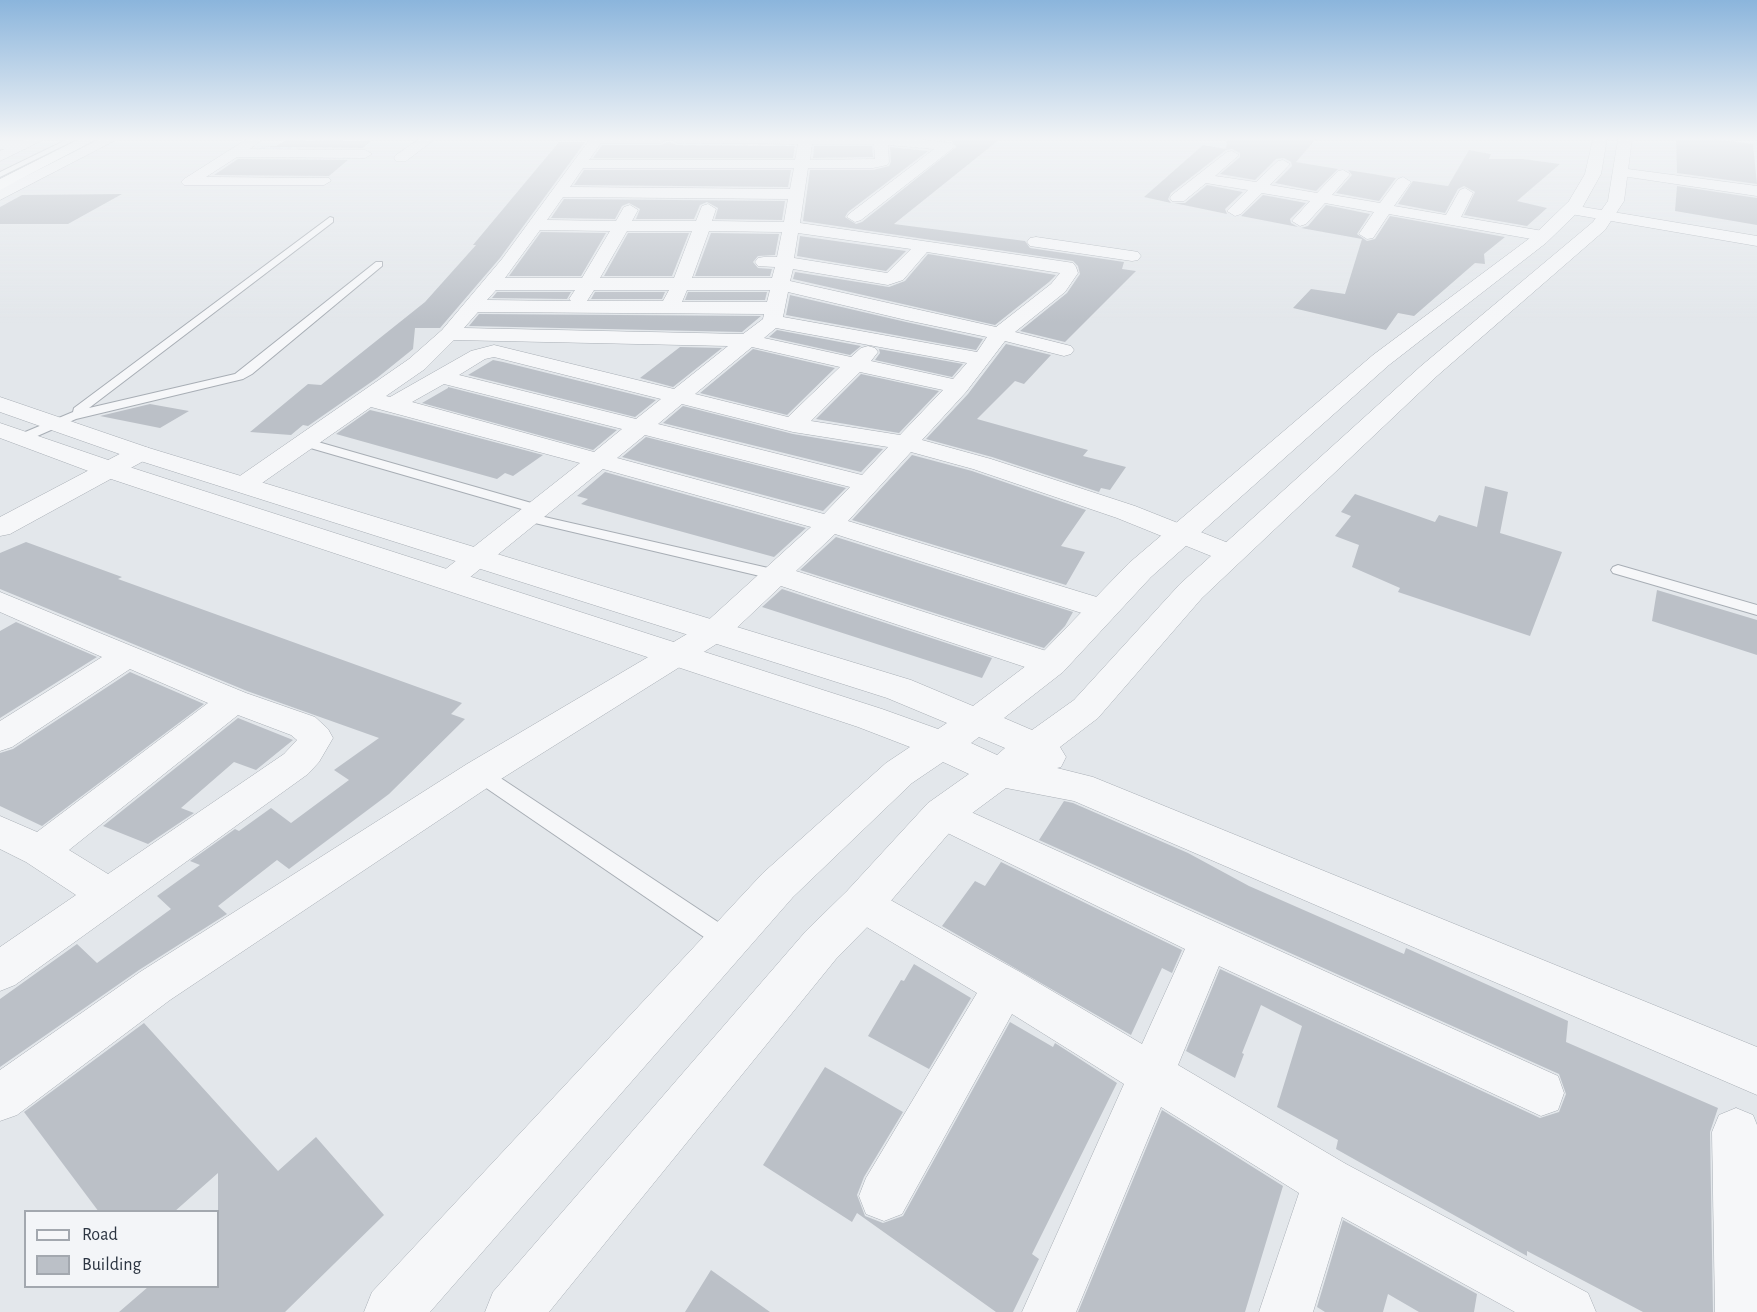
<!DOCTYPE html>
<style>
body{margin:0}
#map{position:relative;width:1757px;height:1312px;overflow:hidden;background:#e3e7eb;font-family:"Alegreya Sans",sans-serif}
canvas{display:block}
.legend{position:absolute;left:24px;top:1210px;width:195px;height:78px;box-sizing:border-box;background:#f3f5f8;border:2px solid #a3a8af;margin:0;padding:8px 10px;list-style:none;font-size:18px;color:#2c3542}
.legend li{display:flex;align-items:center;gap:12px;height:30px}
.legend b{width:30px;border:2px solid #a3a8af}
</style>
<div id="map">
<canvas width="1757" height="1312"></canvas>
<ul class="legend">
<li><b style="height:8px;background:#f6f7f9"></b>Road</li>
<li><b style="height:16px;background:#bbc0c7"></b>Building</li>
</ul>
</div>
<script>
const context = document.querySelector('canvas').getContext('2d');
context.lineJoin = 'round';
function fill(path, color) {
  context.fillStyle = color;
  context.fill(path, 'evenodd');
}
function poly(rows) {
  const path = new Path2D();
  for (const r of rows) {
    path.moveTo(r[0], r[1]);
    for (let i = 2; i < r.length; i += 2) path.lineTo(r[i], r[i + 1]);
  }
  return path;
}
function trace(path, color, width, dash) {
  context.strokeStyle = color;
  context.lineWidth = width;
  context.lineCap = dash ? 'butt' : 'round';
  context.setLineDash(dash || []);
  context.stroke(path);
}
const building = poly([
 [937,139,1000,139,894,224,1025,241,1030,248,1124,262,1122,269,1136,271,1065,342,1020,331,1067,293,1080,274,1078,266,1073,261,803,221,810,170,873,170,889,166,891,162,890,147,928,151,848,212,845,217,856,224,862,222,956,147,952,141],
 [1227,139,1316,139,1296,162,1338,169,1316,191,1275,183,1292,166,1291,162,1284,158,1276,159,1255,180,1220,174,1240,157,1240,153,1232,149,1226,150,1171,193,1168,199,1171,203,1144,197,1203,145,1226,149],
 [1676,139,1712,139,1753,144,1757,184,1677,173],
 [286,140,371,141,363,148,257,147,276,146],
 [559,142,585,142,500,258,440,328,415,328,413,349,377,378,308,426,303,425,291,435,250,432,308,384,321,385,425,302,476,245,473,245],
 [668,142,677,145,795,146,793,158,593,158,602,145,661,145],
 [814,146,872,146,873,157,813,158],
 [1469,150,1491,154,1489,159,1523,159,1560,164,1517,201,1547,208,1527,226,1464,215,1475,192,1464,186,1458,189,1445,213,1398,204,1413,181,1448,186],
 [238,159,348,160,329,176,214,175],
 [584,170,791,170,788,187,574,185],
 [1348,170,1373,174,1396,178,1379,201,1336,193,1352,175],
 [1207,185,1243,192,1225,209,1227,214,1174,203,1185,203],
 [1677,186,1757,198,1757,225,1675,211],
 [122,194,68,224,0,224,0,207,22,195],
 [1263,195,1306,203,1290,219,1291,223,1298,227,1241,216],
 [564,199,785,201,782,220,715,219,718,208,707,202,700,205,694,219,636,219,640,209,629,203,622,206,615,219,551,218],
 [1326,205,1370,214,1357,234,1367,241,1375,239,1390,216,1505,237,1484,254,1485,264,1475,263,1414,316,1398,313,1386,330,1293,308,1311,289,1345,294,1362,239,1301,228,1308,226],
 [541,232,606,233,581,276,509,276],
 [628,233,689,233,672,276,604,276],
 [711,233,779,234,775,255,758,256,753,262,758,268,772,269,770,276,695,276],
 [800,236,906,251,886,271,797,256],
 [928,254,1056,275,1049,282,995,325,793,279,795,272,889,287,905,281],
 [497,292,571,292,567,299,492,298],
 [595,292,665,292,662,299,591,299],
 [688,292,767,292,765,300,685,300],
 [790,295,906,322,983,339,976,350,786,315],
 [479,314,761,316,742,332,469,326],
 [777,330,861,346,850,355,769,337],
 [1006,344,1051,355,1024,384,1015,381,977,419,1088,450,1083,456,1126,467,1110,490,1101,488,1099,492,992,457,926,439,968,394],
 [680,347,722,348,673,387,640,378],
 [753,349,835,368,787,415,700,393],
 [879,349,963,364,952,377,875,360,880,353],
 [493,360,503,362,656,400,635,417,468,375],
 [861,374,939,391,899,433,816,419],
 [448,388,448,387,617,430,593,450,422,403],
 [150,404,189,411,160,428,100,416],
 [683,406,793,434,883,449,861,472,663,423],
 [370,410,400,417,543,455,513,476,505,473,497,479,336,434],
 [646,437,846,488,823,511,622,457],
 [912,455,972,471,1086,510,1061,546,1085,552,1066,585,852,520],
 [605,472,806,528,774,557,581,504,588,499,577,496],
 [1485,486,1508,492,1500,533,1562,552,1530,636,1398,592,1400,588,1352,567,1359,545,1335,536,1351,516,1341,512,1355,494,1435,522,1439,515,1477,527],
 [836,537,1073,612,1065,626,1044,648,800,570],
 [26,542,122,577,118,579,462,703,451,714,465,719,389,794,289,869,277,860,218,906,227,914,139,970,0,1067,0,999,77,944,97,963,171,909,157,896,200,865,190,861,235,829,239,831,271,808,291,823,349,780,334,770,379,738,247,691,0,589,0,553],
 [782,589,992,658,982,678,762,607],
 [1657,590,1757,620,1757,655,1652,621],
 [16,622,97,657,0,718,0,631],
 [130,672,204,704,42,826,0,806,0,753,13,749],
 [238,718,293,740,256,770,234,762,181,808,194,813,148,844,103,826],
 [1064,801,1073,803,1188,853,1249,886,1404,954,1406,948,1568,1021,1566,1042,1718,1108,1710,1132,1713,1312,1643,1312,1527,1251,1527,1256,1336,1149,1338,1140,1277,1107,1302,1026,1261,1005,1242,1053,1244,1054,1235,1078,1186,1051,1220,969,1540,1118,1559,1112,1566,1094,1559,1074,1039,840],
 [1001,862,1182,950,1172,973,1162,968,1131,1035,942,926,975,881,985,886],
 [914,964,971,998,929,1069,868,1036,901,980,904,981],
 [1010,1022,1053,1047,1055,1043,1117,1083,1032,1254,1039,1259,1013,1312,996,1312,857,1213,852,1222,763,1165,825,1067,903,1112,864,1177,857,1195,865,1216,883,1223,903,1216],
 [144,1023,278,1171,316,1137,384,1215,285,1312,119,1312,148,1287,218,1287,218,1173,174,1212,99,1212,24,1112],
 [1162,1110,1283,1186,1245,1312,1078,1312],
 [1343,1220,1477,1294,1474,1312,1419,1312,1388,1294,1383,1312,1325,1312,1317,1307],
 [711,1270,770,1312,685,1312]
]);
const service = poly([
 [68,139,77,139,0,177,0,172,68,139],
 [330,217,333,218,333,222,89,408,235,374,376,262,382,262,382,266,252,374,243,379,76,419,26,441,18,441,16,438,18,435,73,412,74,408,330,217],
 [304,438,542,506,544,509,537,513,532,512,300,445,298,442,300,439,304,438],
 [527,513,777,570,785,575,777,580,522,520,520,517,522,514,527,513],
 [1618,565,1757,605,1757,615,1613,573,1611,570,1613,567,1618,565],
 [480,767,487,769,736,934,739,941,736,948,728,951,720,948,473,779,471,774,473,769,480,767]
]);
const minor = poly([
 [247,139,263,139,250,149,365,150,372,154,365,158,237,157,206,177,329,178,331,181,324,185,184,185,181,182,184,179,247,139],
 [419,139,435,139,406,161,396,161,394,158,396,155,419,139],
 [590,139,668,139,661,143,601,143,589,160,795,160,798,144,677,143,670,139,916,139,952,143,954,146,952,149,861,220,855,222,847,217,849,214,934,149,888,145,889,162,887,165,873,168,808,168,800,223,1067,262,1073,263,1076,267,1078,273,1065,292,1015,332,1071,346,1074,350,1071,354,1064,356,1005,341,966,392,922,440,991,459,1135,506,1241,548,1245,554,1241,560,1231,562,1221,560,1117,518,973,469,911,452,848,521,1113,602,1117,609,1113,616,1102,619,1091,616,835,534,796,571,1062,656,1067,664,1062,672,1051,675,1040,672,781,586,726,638,493,784,170,1000,17,1115,0,1121,0,1070,140,972,467,764,704,624,811,527,603,469,458,587,448,590,438,587,434,581,438,575,580,463,371,407,252,490,243,493,234,490,230,485,234,480,409,359,442,330,502,259,590,139],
 [812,144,874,144,875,159,810,160,812,144],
 [583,168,794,168,790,189,570,187,583,168],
 [563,197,788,199,784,222,712,221,716,209,708,204,702,206,696,221,632,221,638,210,630,205,624,207,616,221,547,220,563,197],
 [540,230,610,231,582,278,505,278,540,230],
 [627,231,692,231,674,278,600,278,627,231],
 [709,231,782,232,777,257,764,257,758,258,755,262,758,266,775,267,772,278,692,278,709,231],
 [798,233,911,249,887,273,794,258,798,233],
 [927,252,1060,273,1051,284,996,327,790,281,793,269,888,285,903,280,927,252],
 [496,290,575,290,569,299,571,301,487,300,496,290],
 [594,290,669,290,663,301,587,301,594,290],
 [687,290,770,290,767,302,682,302,687,290],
 [788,292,906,320,987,337,977,352,783,317,788,292],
 [478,312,764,314,763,319,743,334,464,328,478,312],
 [776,328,967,363,953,379,871,361,878,352,875,348,868,346,861,348,851,357,764,338,776,328],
 [454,340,728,346,674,389,494,345,471,351,390,397,386,396,425,369,454,340],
 [752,347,840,367,788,417,695,394,752,347],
 [494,357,502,359,661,399,636,419,459,375,485,359,494,357],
 [860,372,943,390,900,435,811,421,860,372],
 [444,384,622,429,594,452,412,402,444,384],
 [682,404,793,432,888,447,862,475,658,424,682,404],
 [645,435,850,487,824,514,617,458,645,435],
 [0,141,25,141,32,145,25,149,0,149,0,141],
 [1232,151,1239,155,1215,176,1256,182,1278,161,1283,160,1290,164,1270,185,1317,193,1338,171,1343,170,1350,174,1332,195,1380,203,1398,179,1403,177,1411,182,1394,206,1446,215,1460,190,1465,188,1473,193,1461,217,1543,231,1551,236,1543,241,1389,214,1373,238,1367,239,1359,234,1374,212,1325,203,1306,224,1300,226,1292,221,1310,201,1262,193,1241,214,1235,216,1227,211,1248,190,1206,183,1184,201,1172,201,1170,198,1172,195,1227,152,1232,151],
 [1620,168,1757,186,1757,196,1615,175,1613,172,1615,169,1620,168],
 [1571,205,1757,236,1757,246,1565,213,1563,210,1571,205],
 [1036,237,1132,251,1138,252,1141,256,1138,260,1132,261,1030,246,1027,242,1030,238,1036,237],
 [140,446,149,448,152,453,149,458,10,534,0,536,0,517,131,448,140,446],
 [0,592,246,693,315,717,328,729,333,738,319,762,308,774,15,985,0,991,0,947,76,895,26,862,0,849,0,816,37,832,208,703,130,669,12,747,0,751,0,721,102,657,0,612,0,592],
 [238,715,291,735,297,740,284,754,108,874,69,850,238,715],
 [942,799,1558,1076,1564,1093,1558,1110,1541,1116,1219,966,1178,1065,1346,1164,1588,1293,1596,1312,1515,1312,1342,1217,1313,1312,1259,1312,1299,1193,1161,1107,1076,1312,1022,1312,1124,1084,1012,1014,902,1214,884,1221,866,1214,859,1196,866,1178,977,993,848,916,842,904,848,892,862,887,876,892,1020,972,1142,1044,1185,949,929,824,924,814,929,804,942,799],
 [1736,1108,1753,1115,1757,1125,1757,1312,1715,1312,1712,1132,1719,1115,1736,1108]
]);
const tertiary = poly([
 [26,139,45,139,0,161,0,151,26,139],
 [100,139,118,139,0,200,0,189,100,139],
 [1593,139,1607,139,1601,174,1582,208,1546,243,1389,365,1151,577,1063,672,1004,718,1032,730,1074,700,1180,584,1421,366,1593,222,1608,201,1618,139,1632,139,1624,201,1605,230,1437,376,1202,598,1098,718,1060,747,1066,757,1061,767,1057,768,1093,777,1757,1047,1757,1095,1074,801,1006,788,956,825,877,917,836,959,549,1312,485,1312,493,1292,806,931,847,891,928,803,969,774,943,762,912,783,793,897,430,1312,364,1312,372,1292,763,873,886,763,910,747,858,727,99,475,0,438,0,423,117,463,882,709,938,729,947,723,887,698,131,458,0,412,0,397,149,448,911,680,973,706,1039,656,1129,563,1373,355,1534,235,1569,201,1585,174,1593,139],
 [979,737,1005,748,997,755,971,743,979,737]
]);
const trunk = poly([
 [79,139,97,139,0,190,0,179,79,139]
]);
fill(building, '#bbc0c7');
trace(service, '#a8aeb5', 2);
trace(minor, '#a8aeb5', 1);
trace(tertiary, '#a8aeb5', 1);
trace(trunk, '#8b95a1', 1);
fill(service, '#f6f7f9');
fill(minor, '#f6f7f9');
fill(tertiary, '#f6f7f9');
fill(trunk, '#fff');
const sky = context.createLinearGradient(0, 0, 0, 323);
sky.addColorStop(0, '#8bb5dc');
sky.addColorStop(0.43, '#f2f4f6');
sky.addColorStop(1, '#f2f4f600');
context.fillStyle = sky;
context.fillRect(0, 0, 1757, 323);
</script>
